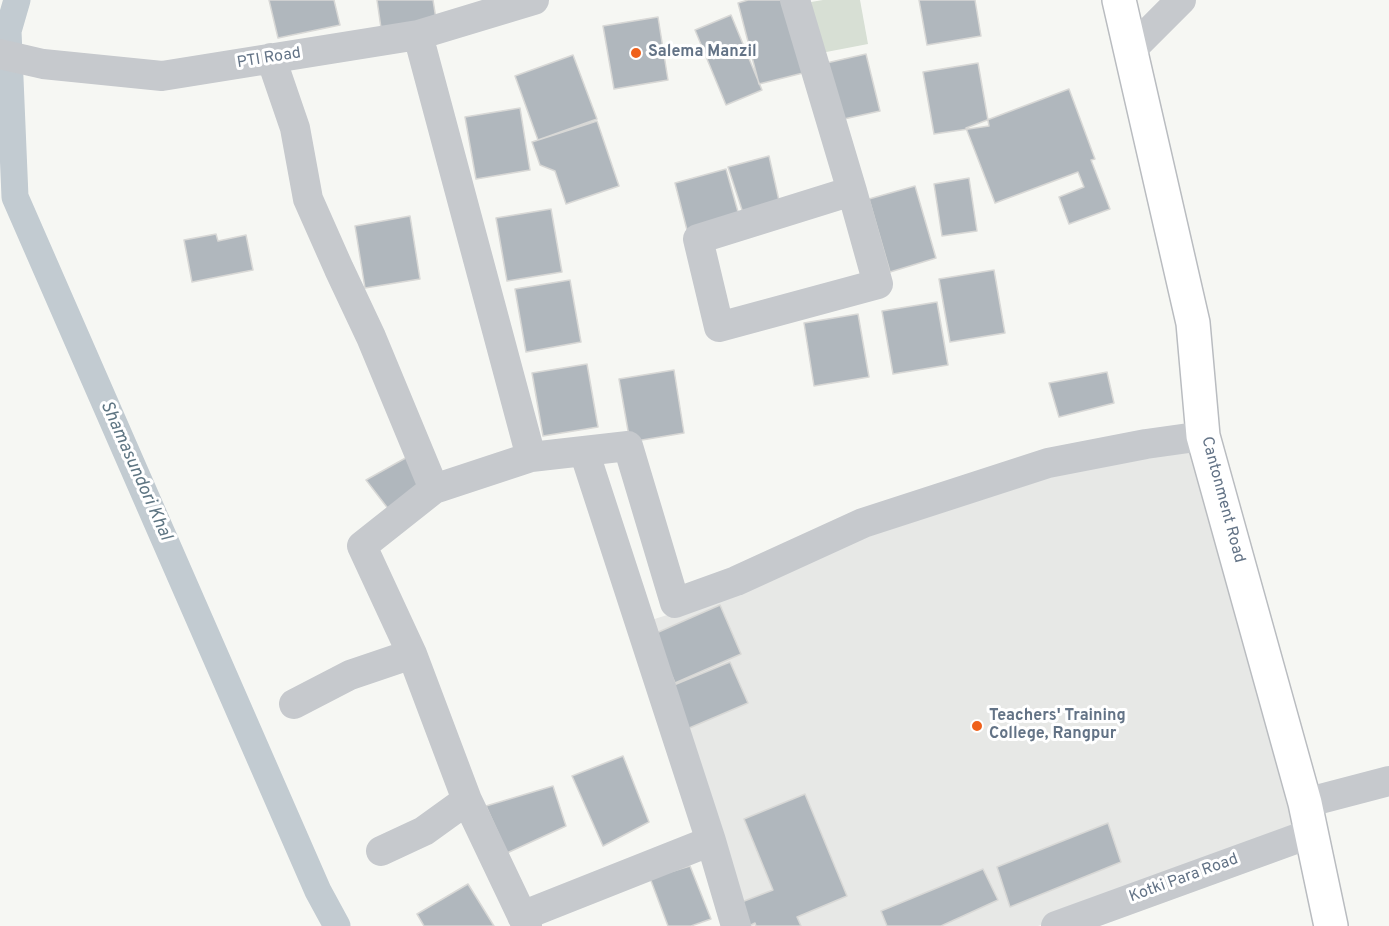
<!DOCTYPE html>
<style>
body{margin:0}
canvas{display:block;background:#f6f7f3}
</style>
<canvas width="1389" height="926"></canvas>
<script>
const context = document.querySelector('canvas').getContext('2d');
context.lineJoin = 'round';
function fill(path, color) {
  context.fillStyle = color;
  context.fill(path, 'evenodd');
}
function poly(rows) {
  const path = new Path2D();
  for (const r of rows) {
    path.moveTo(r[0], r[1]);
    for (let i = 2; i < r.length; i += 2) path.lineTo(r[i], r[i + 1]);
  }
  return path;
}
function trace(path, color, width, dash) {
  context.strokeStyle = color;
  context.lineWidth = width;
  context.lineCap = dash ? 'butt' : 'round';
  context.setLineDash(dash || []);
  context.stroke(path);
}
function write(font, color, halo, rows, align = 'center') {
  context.font = font + ' Overpass,sans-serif';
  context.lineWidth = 6;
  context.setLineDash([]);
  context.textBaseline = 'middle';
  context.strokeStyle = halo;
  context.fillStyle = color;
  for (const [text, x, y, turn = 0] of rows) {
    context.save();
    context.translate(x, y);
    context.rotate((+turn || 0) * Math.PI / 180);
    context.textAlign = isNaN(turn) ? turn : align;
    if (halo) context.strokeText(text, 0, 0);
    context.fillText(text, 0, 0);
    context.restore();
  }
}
const built = poly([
 [1193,443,1304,830,1038,926,745,926,645,622,740,592,865,529,1049,469]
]);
const green = poly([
 [823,0,860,0,868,44,821,53,811,2]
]);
const canal = poly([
 [17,0,8,31,15,197,318,891,337,926]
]);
const building = poly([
 [269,0,334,0,340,25,278,38,269,0],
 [377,0,433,0,436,19,381,28,377,0],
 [748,0,785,0,803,73,759,84,738,3,748,0],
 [919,0,975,0,981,36,927,45,919,0],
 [731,15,762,90,726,105,695,30,731,15],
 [658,17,668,80,614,89,603,26,658,17],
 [866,54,880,111,835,121,822,64,866,54],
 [573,55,597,119,538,140,515,76,573,55],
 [978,63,989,126,934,134,923,72,978,63],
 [1069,89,1095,159,1091,160,1110,209,1069,224,1059,197,1084,187,1078,172,995,203,966,128,1069,89],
 [520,108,530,170,476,179,465,117,520,108],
 [597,121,619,186,566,204,555,171,540,165,532,142,597,121],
 [769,156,780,205,745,219,728,167,769,156],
 [726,169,740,219,687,230,675,183,726,169],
 [969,178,977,231,942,236,934,184,969,178],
 [915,186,936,258,890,272,869,199,915,186],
 [551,209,562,272,507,281,496,218,551,209],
 [410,216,420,279,365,288,355,226,410,216],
 [216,234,218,241,246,235,253,270,192,282,184,240,216,234],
 [994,270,1005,333,950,342,939,279,994,270],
 [570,280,581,342,526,352,515,289,570,280],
 [937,302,948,365,893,374,882,311,937,302],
 [858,314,869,377,814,386,804,323,858,314],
 [587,364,598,427,543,436,532,373,587,364],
 [674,370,684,433,630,442,619,379,674,370],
 [1107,372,1114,403,1059,417,1049,383,1107,372],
 [411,455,424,494,393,515,366,480,411,455],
 [720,605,741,654,675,683,654,634,720,605],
 [730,662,748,703,687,729,669,687,730,662],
 [623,756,649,822,603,846,572,776,623,756],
 [553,786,566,826,507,853,486,806,553,786],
 [805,794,847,896,797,917,801,926,756,926,755,923,749,926,739,903,773,890,744,819,805,794],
 [1108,823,1121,862,1010,907,997,867,1108,823],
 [690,866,711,919,691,926,668,926,650,878,690,866],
 [983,869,998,900,941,926,887,926,881,911,983,869],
 [468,884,494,926,424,926,417,914,468,884]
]);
const minor = poly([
 [795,0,852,191,878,284,719,327,698,239,852,191],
 [418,35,531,457,628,446,675,603,736,581,863,523,1048,463,1146,444,1203,436],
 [1131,50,1181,0],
 [0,54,43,64,162,76,418,35,534,0],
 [271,58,295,128,308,199,339,269,371,337,434,489],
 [584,451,711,841,736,926],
 [294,704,350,675,412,654],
 [1305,803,1389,781],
 [381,851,424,831,467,800],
 [522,916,711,841],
 [527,926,467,800,412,654,362,546,434,489,531,457],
 [1056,926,1312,833]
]);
const major = poly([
 [1119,0,1193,323,1203,436,1305,803,1331,926]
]);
const markers = [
 [636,53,6,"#ef611b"],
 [977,726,6,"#ef611b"]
];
const poiNames = [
 ["Salema Manzil",648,53],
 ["Teachers' Training",989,717],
 ["College, Rangpur",989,735]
];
const streetNames = [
 ["PTI Road",269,59,-9],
 ["Cantonment Road",1222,500,75],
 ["Kotki Para Road",1184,879,-20]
];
const waterNames = [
 ["Shamasundori Khal",135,471,66]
];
fill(built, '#e7e8e6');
fill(green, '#d7dfd4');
trace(canal, '#c2cbd1', 27);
fill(building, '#b0b7bd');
trace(building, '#d8d8d6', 1.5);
trace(major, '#b9bcc0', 36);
trace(minor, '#c6c9cd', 30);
trace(major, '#fff', 33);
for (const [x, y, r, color] of markers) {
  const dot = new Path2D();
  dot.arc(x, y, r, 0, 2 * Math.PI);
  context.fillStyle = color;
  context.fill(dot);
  trace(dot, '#fff', 2);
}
write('bold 16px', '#637386', '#fff', poiNames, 'left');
write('16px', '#637386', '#fff', streetNames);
write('italic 18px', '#5f7683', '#fff', waterNames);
</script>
